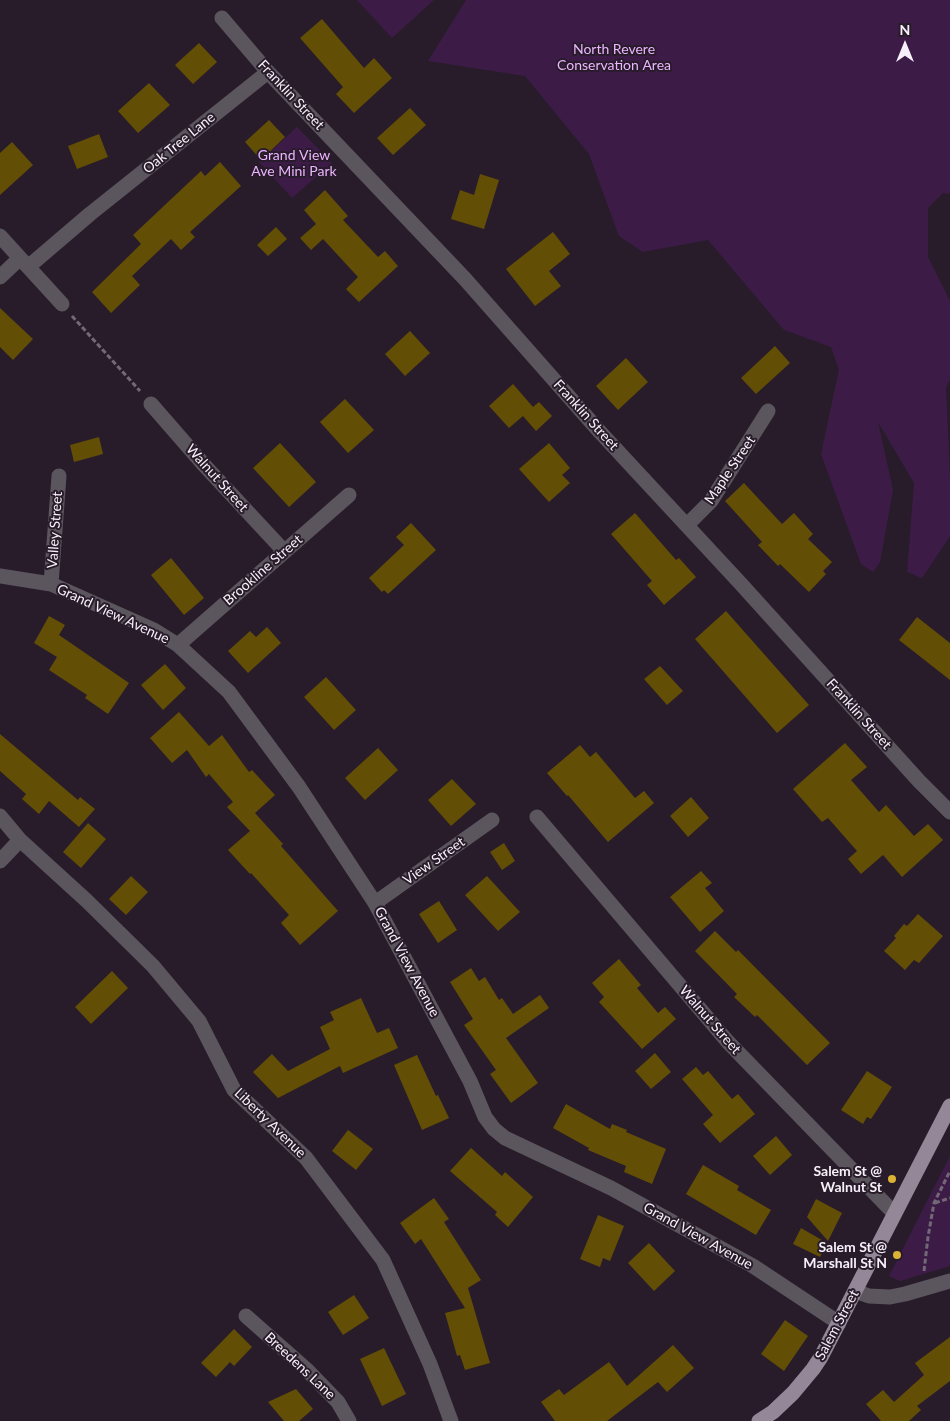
<!DOCTYPE html>
<style>
body{margin:0}
#map{position:relative;width:950px;height:1421px;overflow:hidden;background:#281c2b;font-family:Lato,sans-serif}
canvas{display:block}
.north{position:absolute;left:880px;top:20px;width:50px;height:50px;-webkit-text-stroke:4px #281c2b;paint-order:stroke;rotate:0deg;font-size:14px;font-weight:700;line-height:20px;text-align:center;color:#f7effa}
.north::after{content:'';display:block;margin:auto;width:18px;height:22px;background:#f7effa;clip-path:polygon(50% 0,100% 100%,50% 72%,0 100%)}
</style>
<div id="map">
<canvas width="950" height="1421"></canvas>
<div class="north">N</div>
</div>
<script>
const context = document.querySelector('canvas').getContext('2d');
context.lineJoin = 'round';
function fill(path, color) {
  context.fillStyle = color;
  context.fill(path, 'evenodd');
}
function poly(rows) {
  const path = new Path2D();
  for (const r of rows) {
    path.moveTo(r[0], r[1]);
    for (let i = 2; i < r.length; i += 2) path.lineTo(r[i], r[i + 1]);
  }
  return path;
}
function trace(path, color, width, dash) {
  context.strokeStyle = color;
  context.lineWidth = width;
  context.lineCap = dash ? 'butt' : 'round';
  context.setLineDash(dash || []);
  context.stroke(path);
}
function write(font, color, halo, rows, align = 'center') {
  context.font = font + ' Lato,sans-serif';
  context.lineWidth = 4;
  context.setLineDash([]);
  context.textBaseline = 'middle';
  context.strokeStyle = halo;
  context.fillStyle = color;
  for (const [text, x, y, turn = 0] of rows) {
    context.save();
    context.translate(x, y);
    context.rotate((+turn || 0) * Math.PI / 180);
    context.textAlign = isNaN(turn) ? turn : align;
    if (halo) context.strokeText(text, 0, 0);
    context.fillText(text, 0, 0);
    context.restore();
  }
}
const green = poly([
 [357,0,434,0,392,38],
 [466,0,950,0,950,194,943,193,928,208,928,257,950,301,950,380,946,387,950,477,950,536,922,578,907,572,914,483,878,422,893,490,880,562,873,572,861,564,821,454,839,370,831,347,784,330,708,240,643,252,619,236,589,154,525,76,428,61],
 [297,127,332,163,292,198,259,162],
 [950,1156,950,1266,900,1281,889,1276]
]);
const building = poly([
 [322,19,364,68,374,58,392,78,354,113,336,94,343,87,300,38],
 [199,43,217,62,193,84,175,65],
 [149,83,170,105,138,133,118,111],
 [410,108,426,125,393,155,377,138],
 [269,120,285,137,261,160,245,142],
 [99,134,108,157,77,169,68,146],
 [12,142,33,165,0,195,0,153],
 [220,162,241,186,190,232,195,237,181,250,171,239,132,276,140,285,111,313,92,292,141,244,133,235,201,171,205,176],
 [480,174,499,180,484,229,451,219,460,190,474,195],
 [325,190,348,216,343,220,378,257,385,251,398,266,359,302,346,289,358,277,323,239,311,250,300,238,316,224,304,210],
 [276,227,287,239,268,256,257,245],
 [553,232,570,254,549,271,561,286,535,306,506,269],
 [0,308,33,339,13,360,0,347],
 [410,331,430,353,405,376,385,354],
 [775,346,790,363,756,394,741,378],
 [626,358,648,382,618,410,596,386],
 [513,384,533,407,527,412,539,402,552,416,536,431,523,416,509,428,489,406],
 [345,399,374,430,348,453,320,422],
 [99,437,103,454,74,462,70,445],
 [280,443,316,482,289,507,253,468],
 [549,443,570,468,562,475,570,483,549,502,519,469],
 [744,483,782,524,794,513,813,534,808,539,832,562,823,571,826,574,809,592,780,564,778,566,758,545,762,542,725,501],
 [635,513,676,560,679,558,696,577,664,605,647,585,652,581,611,534],
 [411,523,436,550,388,594,384,590,382,592,369,578,404,545,396,537],
 [171,558,204,598,184,615,151,575],
 [726,611,809,705,777,733,695,639],
 [49,616,65,625,59,635,129,683,108,714,85,698,87,695,49,670,57,657,34,643],
 [917,617,950,643,950,680,899,640],
 [267,627,281,643,248,673,228,651,250,631,256,637],
 [165,664,186,688,163,710,141,685],
 [660,666,683,691,667,705,644,679],
 [326,677,356,710,334,730,304,697],
 [179,712,209,746,222,735,249,772,252,770,275,795,255,813,283,844,281,846,338,911,300,945,281,923,289,915,251,873,250,874,228,850,250,831,227,807,233,802,209,774,206,777,187,750,172,763,150,738],
 [0,734,78,800,80,797,95,809,79,827,49,801,39,814,22,799,26,794,0,771],
 [845,743,867,767,851,780,879,812,886,805,914,836,928,824,943,840,902,877,883,855,861,874,848,859,857,851,828,818,822,822,793,789],
 [580,745,590,757,596,752,635,798,644,791,654,803,608,842,568,795,567,796,547,773],
 [378,748,398,770,365,800,345,778],
 [452,779,476,804,451,826,428,800],
 [691,797,709,818,688,837,670,816],
 [88,823,106,839,81,868,63,852],
 [504,843,515,861,502,870,490,852],
 [701,871,712,883,705,888,724,911,700,932,670,897],
 [131,876,148,892,126,915,109,899],
 [487,876,520,912,498,931,465,895],
 [439,901,457,930,438,943,419,914],
 [918,914,943,936,919,963,914,960,905,970,884,951,896,938,894,936,904,924,907,926],
 [715,931,736,952,738,950,830,1043,807,1065,757,1015,755,1017,734,997,737,994,695,951],
 [619,959,641,985,637,988,658,1013,665,1007,676,1019,642,1049,599,1002,604,997,592,983],
 [471,968,479,981,485,977,499,1000,502,998,513,1014,540,995,549,1008,506,1038,538,1083,511,1103,490,1074,496,1070,464,1025,473,1019,450,982],
 [112,971,128,988,91,1024,75,1007],
 [361,998,377,1033,389,1028,398,1048,343,1073,340,1066,278,1098,253,1072,272,1054,288,1071,330,1049,320,1027,334,1020,330,1012],
 [655,1053,671,1072,651,1089,635,1071],
 [417,1055,436,1096,438,1095,449,1118,422,1130,394,1065],
 [696,1067,703,1075,708,1071,732,1099,738,1094,755,1114,720,1143,703,1124,713,1115,682,1079],
 [867,1071,892,1087,871,1119,867,1117,863,1124,841,1110],
 [566,1104,610,1129,612,1124,627,1130,626,1132,666,1149,652,1184,624,1172,626,1166,588,1150,589,1148,553,1128],
 [348,1130,373,1149,356,1170,332,1151],
 [776,1136,792,1155,770,1175,753,1156],
 [471,1148,502,1176,505,1172,533,1197,508,1227,495,1215,497,1212,450,1171],
 [703,1165,739,1186,737,1190,771,1210,756,1235,686,1194],
 [434,1198,449,1219,444,1222,481,1280,468,1288,490,1363,465,1370,460,1355,457,1356,445,1313,465,1308,421,1239,415,1244,400,1223],
 [816,1199,842,1213,828,1241,807,1217],
 [598,1215,624,1226,610,1261,603,1258,600,1267,580,1259],
 [801,1228,827,1243,820,1257,793,1244],
 [649,1243,675,1271,654,1291,628,1263],
 [354,1295,369,1318,343,1335,328,1312],
 [785,1320,808,1336,784,1371,761,1354],
 [234,1329,252,1347,234,1366,230,1362,216,1377,201,1363],
 [950,1337,950,1381,917,1406,921,1410,909,1421,881,1421,866,1404,883,1390,894,1402,924,1375,915,1363],
 [673,1345,694,1368,667,1392,658,1382,607,1421,555,1421,541,1402,559,1389,564,1395,609,1362,627,1386],
 [384,1348,406,1394,382,1406,360,1359],
 [296,1389,313,1409,299,1421,284,1421,268,1402]
]);
const path = poly([
 [72,316,140,391],
 [935,1203,950,1198],
 [924,1271,928,1237,934,1203,950,1171]
]);
const minor = poly([
 [222,18,268,72,465,279,600,432,741,584,919,781,950,812],
 [0,236,62,304],
 [28,267,90,214,268,72],
 [0,277,20,258],
 [151,404,205,466,284,551],
 [687,525,711,501,768,411],
 [0,576,51,584,154,630,178,645,229,692,299,787,375,903,470,1081,485,1117,494,1129,505,1138,611,1188,753,1266,839,1323],
 [51,584,59,476],
 [178,645,349,495],
 [0,816,20,840,87,901,153,966,199,1021,234,1090,306,1158,383,1260,430,1364,451,1421],
 [537,817,728,1042,894,1213],
 [0,861,20,840],
 [375,903,492,820],
 [855,1291,869,1296,890,1297,905,1294,950,1281],
 [246,1316,306,1369,338,1402,349,1421]
]);
const major = poly([
 [759,1421,773,1412,793,1393,813,1369,821,1357,950,1106]
]);
const markers = [
 [892,1179,5,"#dbb233"],
 [897,1255,5,"#dbb233"]
];
const parkNames = [
 ["North Revere",614,49],
 ["Conservation Area",614,65],
 ["Grand View",294,155],
 ["Ave Mini Park",294,171]
];
const streetNames = [
 ["Franklin Street",291,95,47],
 ["Oak Tree Lane",179,143,-39],
 ["Franklin Street",586,415,48],
 ["Maple Street",730,470,-56],
 ["Walnut Street",217,478,48],
 ["Valley Street",55,530,-86],
 ["Brookline Street",263,570,-41],
 ["Grand View Avenue",113,614,25],
 ["Franklin Street",859,714,48],
 ["View Street",434,861,-35],
 ["Grand View Avenue",407,962,62],
 ["Walnut Street",710,1020,49],
 ["Liberty Avenue",270,1123,44],
 ["Grand View Avenue",698,1236,29],
 ["Salem Street",837,1325,-62],
 ["Breedens Lane",300,1366,43]
];
const poiNames = [
 ["Salem St @",882,1171],
 ["Walnut St",882,1187],
 ["Salem St @",887,1247],
 ["Marshall St N",887,1263]
];
fill(green, '#3c1c46');
fill(building, '#634e05');
trace(path, '#736876', 3, [5, 2.5]);
trace(minor, '#5b555d', 15);
trace(major, '#948898', 15);
for (const [x, y, r, color] of markers) {
  const dot = new Path2D();
  dot.arc(x, y, r, 0, 2 * Math.PI);
  context.fillStyle = color;
  context.fill(dot);
  trace(dot, '#281c2b', 2);
}
write('14px', '#ecb5ff', '#281c2b', parkNames);
write('14px', '#f7effa', '#281c2b', streetNames);
write('bold 14px', '#f7effa', '#281c2b', poiNames, 'right');
</script>
